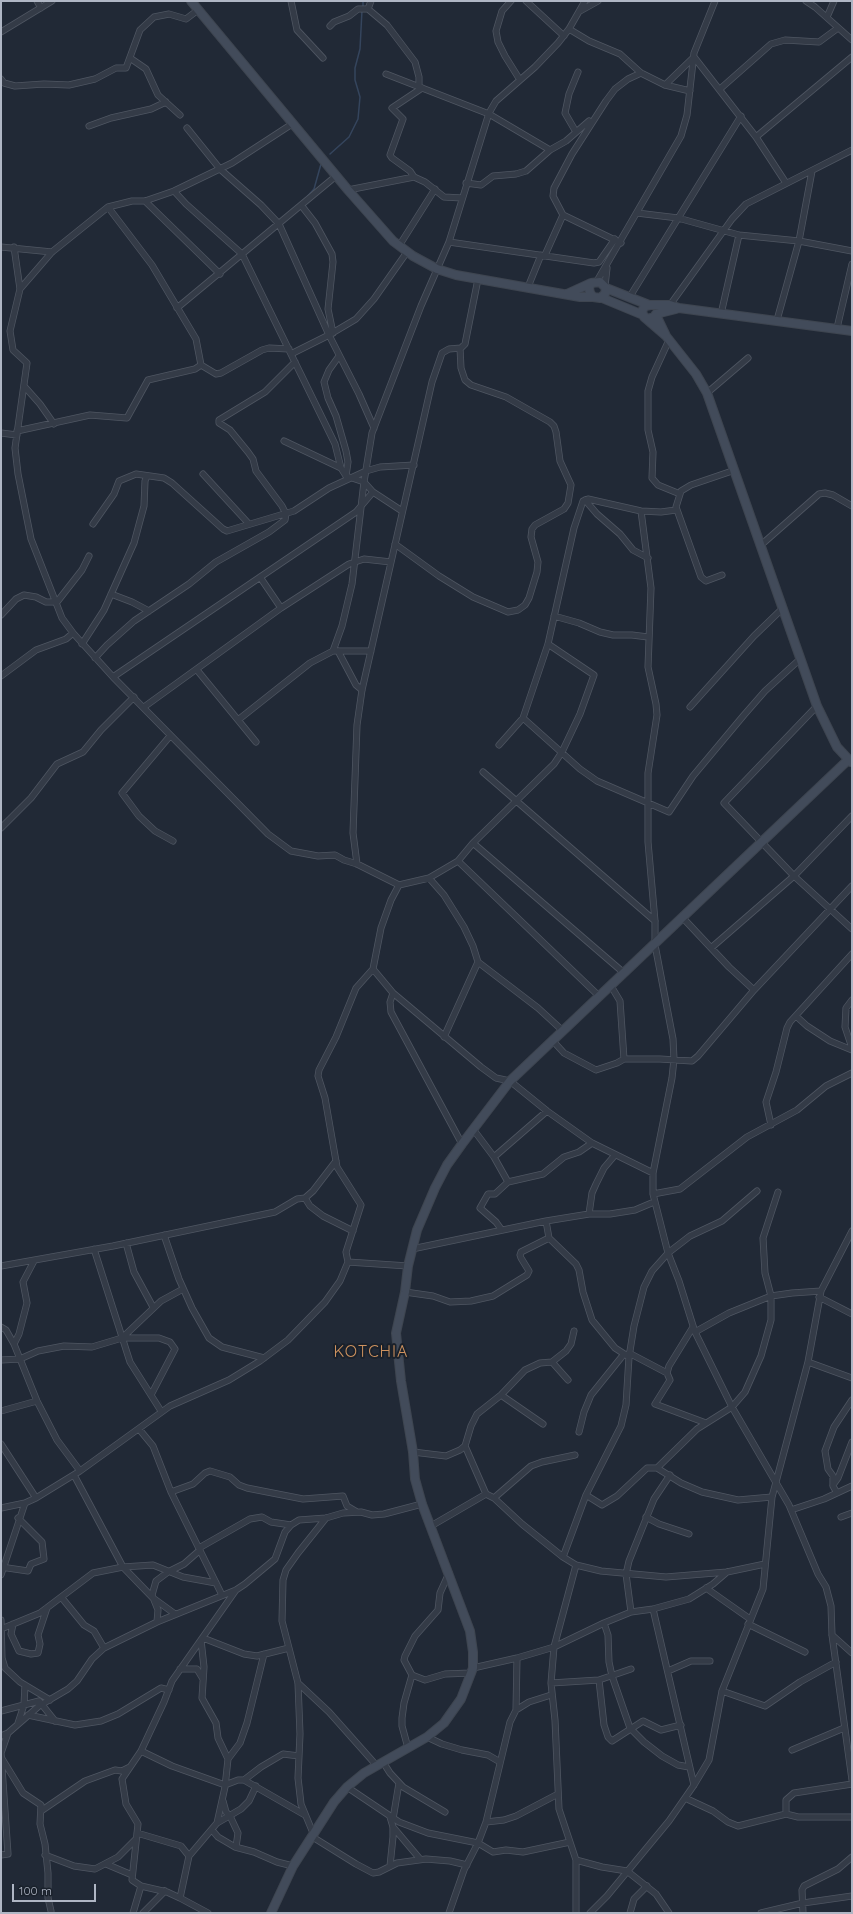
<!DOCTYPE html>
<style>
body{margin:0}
#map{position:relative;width:853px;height:1914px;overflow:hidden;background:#212936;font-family:Quicksand,sans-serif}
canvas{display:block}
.frame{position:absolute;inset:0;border:2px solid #afb6c4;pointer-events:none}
.scale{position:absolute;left:12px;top:1884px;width:84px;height:18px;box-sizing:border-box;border:2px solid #afb6c4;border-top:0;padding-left:5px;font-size:12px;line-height:14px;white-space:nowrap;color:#afb6c4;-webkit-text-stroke:3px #1a212b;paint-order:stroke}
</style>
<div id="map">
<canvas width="853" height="1914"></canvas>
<div class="frame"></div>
<div class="scale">100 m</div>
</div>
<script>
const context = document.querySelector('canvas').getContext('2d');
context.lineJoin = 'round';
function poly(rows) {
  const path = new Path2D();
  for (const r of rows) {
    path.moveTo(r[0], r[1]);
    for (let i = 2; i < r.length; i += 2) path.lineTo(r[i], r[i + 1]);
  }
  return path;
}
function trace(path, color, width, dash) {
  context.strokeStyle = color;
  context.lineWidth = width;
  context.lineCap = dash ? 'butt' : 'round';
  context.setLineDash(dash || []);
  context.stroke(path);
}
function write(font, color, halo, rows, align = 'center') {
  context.font = font + ' Quicksand,sans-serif';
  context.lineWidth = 4;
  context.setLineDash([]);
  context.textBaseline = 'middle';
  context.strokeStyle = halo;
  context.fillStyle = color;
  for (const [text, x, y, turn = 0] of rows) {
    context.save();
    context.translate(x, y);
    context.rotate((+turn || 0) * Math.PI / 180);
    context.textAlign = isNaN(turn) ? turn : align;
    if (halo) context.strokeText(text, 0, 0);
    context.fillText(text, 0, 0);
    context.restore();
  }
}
const stream = poly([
 [363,6,363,1],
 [330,154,349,137,358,119,360,97,355,80,355,68,360,49,362,10],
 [305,199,314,189,321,164]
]);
const street = poly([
 [37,1,41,8],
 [291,1,297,30,323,58],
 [371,1,368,9,387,25,415,62,419,77,419,87],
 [511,1,502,11,496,31,498,42,505,56,520,80],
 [526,1,564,36],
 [806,1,815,7,852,40],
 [580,11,598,1],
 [827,17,834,1],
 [330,26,334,22,349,16,358,9,368,9],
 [569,29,589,41,620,54,641,73,665,85,690,91],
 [1,32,52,1],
 [130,58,146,69,158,95,180,115],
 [386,74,489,114,550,150],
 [1,79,4,83,15,86,44,84,69,85,95,79,116,68,126,68,140,30,154,17,169,14,186,19,198,10],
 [665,85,694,57,756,137,786,183],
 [720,89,771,44,785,40,819,42,838,28],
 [89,126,111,118,151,109,166,102],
 [187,128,220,169,261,205,279,224,329,335,359,394,374,428],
 [576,132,565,113,569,94,578,72],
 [756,137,852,57],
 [414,177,410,171,392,158,390,155,403,119,392,108,422,88],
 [466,183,481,185,493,176,516,174,526,171,550,150,566,141,589,121],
 [348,190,414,177,425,182,444,197,462,198],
 [174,191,186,204,242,254,335,444,341,468,346,476,364,482,373,492,402,511],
 [145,201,220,274],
 [301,205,315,223,332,254,333,262,328,309,333,333],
 [637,213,678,218,739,235,799,241,852,251],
 [449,242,594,263,599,262,615,239],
 [621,243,563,215,553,196,554,188,572,154,606,101,615,89,628,79,641,73],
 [399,246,435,189],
 [1,247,52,252],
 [14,247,20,289,10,331,13,350,27,363,15,448,18,474,31,539,62,618,73,633,113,677,268,834,291,851,318,856,335,855,344,860,357,864,399,885,429,878,458,861,473,843,554,764,562,752,580,714,594,675,548,644],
 [545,255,563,215],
 [597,281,681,136,687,115,694,53,715,1],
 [605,286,607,268],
 [528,287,541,255],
 [20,289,52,252,108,207,132,201,145,201,174,191,232,163,292,124],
 [629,298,741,116],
 [670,305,732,219,746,204,852,150],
 [177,308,336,176],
 [721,314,739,235],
 [777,320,799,241,812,171],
 [837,328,852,264],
 [669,340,652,377,648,391,648,430,653,452,652,478,658,485,680,494],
 [291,354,329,335,356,319,374,299,407,252],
 [339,356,329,370,324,382,328,398,336,416,346,451,348,462,346,476],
 [201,365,216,374,221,373,262,350,269,348,289,349],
 [24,386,40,404,54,424],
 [707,393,748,358],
 [17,431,90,415,127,418,148,380,195,369,201,365,196,339,152,265,108,207],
 [1,433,17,435],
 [284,441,341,468],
 [203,474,249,524],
 [585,500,597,514,620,534,633,550,648,558],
 [641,511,651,588,648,667,656,704,657,715,648,773,648,842,655,921,655,945,673,1039,674,1059,672,1078,653,1173,653,1194,668,1253,679,1281,695,1332,732,1407,789,1505,818,1574,826,1587,831,1606,832,1635,852,1780],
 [93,524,114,494,119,481,136,474,164,478,172,483,223,529,227,531,294,511,329,488,366,471,380,467,414,465],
 [395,544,439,576,473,597,508,612,518,610,525,605,529,598,537,572,538,562,531,537,532,529,535,525,564,509,568,503,571,485,560,461,556,432,554,426,550,422,506,397,471,385,465,380,461,368,460,348],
 [761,545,819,494,825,493,833,495,852,506],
 [722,575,706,581,701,577,676,507,681,491,691,485,735,470],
 [260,577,281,608],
 [111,594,132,602,149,611],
 [1,615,16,599,24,595,36,597,46,602,57,602,82,570,89,556],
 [554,616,579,623,600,632,613,635,632,635,648,637],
 [82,644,104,610,134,543,144,506,145,481,147,476],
 [333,651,342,626,352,584,364,482,372,433,421,306,449,242,489,113,496,101,535,67,558,43,569,29,585,1],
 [338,651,356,685,362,690],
 [95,658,107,645,134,621,189,584,216,562,269,532,285,520,286,514,282,506,256,471,253,459,248,452,230,430,219,423,219,420,265,392,295,362],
 [197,670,256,742],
 [1,676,36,650,66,639,73,633],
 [113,677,356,512,373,492],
 [817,706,724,803,794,876,852,929],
 [144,707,281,608,349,564,364,559,391,562],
 [690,707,754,636,783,608],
 [523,718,580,769,597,781,669,812,693,776,744,715,765,691,799,660],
 [238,720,310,663,333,651,371,651],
 [170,736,122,793,139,816,155,831,173,841],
 [499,745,523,718,548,644,574,528,583,501,588,499,641,511,661,512,676,510],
 [483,772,655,921],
 [1,828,31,798,57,764,83,752,101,730,134,697],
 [473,843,624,973],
 [458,861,600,997],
 [357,864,353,833,357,725,362,690,432,382,442,353,449,349,461,348,465,344,478,279],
 [429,878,444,895,464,927,473,946,478,962,538,1008,563,1031],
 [683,918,729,967,754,990],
 [711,948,794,876,852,816],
 [373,969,393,993,481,1067,496,1078,510,1081,547,1111,592,1143,653,1173],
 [393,993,390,1002,391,1012,462,1144],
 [852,1000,846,1008,845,1027,852,1048],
 [796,1016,807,1026,830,1041,852,1050],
 [444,1037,478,962],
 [553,1041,564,1053,596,1070,617,1063,624,1059,620,1001,611,986],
 [624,1059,660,1059,692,1061,698,1056,754,990,852,886],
 [771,1125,766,1102,776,1072,787,1028,790,1022,852,954],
 [473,1129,494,1157,508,1182],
 [494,1157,547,1111],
 [653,1194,680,1189,747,1137,797,1110,826,1086,852,1073],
 [305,1198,310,1206,323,1216,353,1231],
 [589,1214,592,1193,596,1184,604,1168,615,1155],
 [546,1221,549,1238,576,1264,579,1270,583,1292,592,1320,615,1348,629,1357],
 [501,1229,496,1222,480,1208,488,1194,495,1194,508,1182,543,1174,564,1157,579,1152,592,1143],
 [164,1235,179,1279,192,1308,209,1338,222,1347,264,1358],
 [126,1243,134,1272,153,1307],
 [94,1249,130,1362,161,1411],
 [412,1249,546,1221,589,1214,610,1214,635,1210,654,1202],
 [348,1262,408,1266],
 [1,1266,113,1246,275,1212,297,1199,305,1198,313,1191,336,1161],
 [405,1292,433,1296,450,1302,471,1301,493,1296,527,1275,529,1271,521,1258,520,1255,521,1252,549,1238],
 [819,1297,852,1314],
 [1,1327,6,1330,14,1344,37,1401,57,1440,80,1471],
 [693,1327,669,1366,667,1373,670,1380,655,1404,706,1423],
 [695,1332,729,1313,771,1296,792,1293,821,1291],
 [122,1338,161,1301,183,1289],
 [14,1344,19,1334,27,1303,23,1282,34,1261],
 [629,1353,667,1373],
 [1,1360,20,1359,38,1351,64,1346,92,1347,122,1338,159,1338,170,1342,175,1349,151,1395],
 [552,1362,568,1380],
 [808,1362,852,1378],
 [501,1395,543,1424],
 [1,1411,37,1401],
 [139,1429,153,1446,171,1492,222,1595],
 [579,1432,584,1412,591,1395,624,1354],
 [1,1444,36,1498],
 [465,1446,486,1494],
 [413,1452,446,1456,460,1450,465,1446,471,1426,477,1414,501,1395,525,1370,540,1363,552,1362,566,1351,571,1344,574,1331],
 [657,1468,681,1483,702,1492,738,1500,772,1497],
 [74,1475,123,1567,153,1598,175,1614],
 [833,1485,838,1478,852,1442],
 [171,1492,193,1484,205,1473,210,1471,230,1477,239,1485,247,1488,303,1499,343,1496,347,1506,357,1512],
 [837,1493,833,1486,833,1476,828,1469,825,1451,834,1427,852,1400],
 [586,1495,602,1505,617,1496,647,1468,657,1468,697,1429,732,1407,745,1392,761,1356,771,1320,771,1296,765,1273,763,1238,778,1192],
 [494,1498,531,1466,542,1462,575,1455],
 [1,1508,25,1503,36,1498,80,1471,170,1406,229,1380,260,1361,288,1340,325,1302,340,1281,348,1262,346,1252,361,1205,337,1167,325,1098,318,1076,319,1070,336,1037,356,988,373,969,381,928,391,900,399,885],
 [791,1510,824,1499,852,1486],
 [646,1517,659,1524,689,1534],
 [841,1517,852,1513],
 [431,1526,486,1494,494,1498,522,1524,563,1557,576,1565,601,1571,666,1577,727,1572,765,1564],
 [199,1548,250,1519,262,1517,271,1522,291,1525],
 [563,1557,586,1495,621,1426,626,1405,629,1357,634,1326,644,1287,652,1271,668,1253,690,1236,722,1221,757,1191],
 [1,1567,28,1571,31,1564,44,1559,42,1542,18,1518],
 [1,1575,25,1503],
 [706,1588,750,1619],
 [62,1598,84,1625,94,1631,104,1648],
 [653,1609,694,1785],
 [631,1612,626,1574,629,1561,654,1499,670,1475],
 [1,1620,2,1658,5,1668,20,1682,50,1700],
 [157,1622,158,1610,152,1595,156,1581,168,1572,184,1564,200,1550],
 [604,1623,608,1635,609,1662,612,1676,630,1728,644,1742,662,1756,678,1765,689,1767],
 [13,1624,11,1634,19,1651,31,1654,38,1653,40,1644,38,1635,47,1608],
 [748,1624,805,1652],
 [1,1629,40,1613,93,1573,123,1567,153,1565,183,1577,216,1583],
 [832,1635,852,1653],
 [203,1638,244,1654,257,1656,289,1648],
 [201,1640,204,1667,202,1698,216,1723,218,1738,228,1759],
 [473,1668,517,1658,554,1647,604,1623,631,1612,653,1609,689,1599,713,1584,727,1572],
 [180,1669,197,1669,203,1679],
 [668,1671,691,1661,710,1661],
 [412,1675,425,1680,445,1674,471,1673],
 [599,1680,604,1725,608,1737,612,1741,643,1721,661,1730,681,1725],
 [298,1683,329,1712,377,1766],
 [551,1683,599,1680,631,1669],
 [722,1691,765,1706,800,1682,836,1662],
 [516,1710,517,1658],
 [1,1711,39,1701,55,1721],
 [28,1715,75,1725,101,1721,118,1714,161,1688,169,1690],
 [18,1723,24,1705,25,1685],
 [1,1736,8,1733,39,1706,68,1689,77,1681,92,1659,104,1648,157,1622,236,1590,245,1584,275,1559,285,1532,291,1525,299,1520,326,1518,343,1513,361,1512,372,1515,384,1514,422,1504],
 [427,1737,442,1744,462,1750,488,1755,500,1762],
 [408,1748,402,1726,402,1718,404,1703,412,1675,404,1660,405,1656,415,1636,438,1610,440,1593,449,1573],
 [792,1750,844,1728],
 [141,1751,172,1766,225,1785,238,1780,244,1780,305,1815],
 [1,1757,23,1793,41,1805,40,1824,45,1844,48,1873,48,1898,51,1911],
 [383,1762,390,1773,403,1787,445,1812],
 [244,1780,261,1767,283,1754,299,1756],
 [347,1787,399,1822,428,1833,478,1843,493,1852,506,1850,523,1852,570,1842],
 [685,1798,713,1811,728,1822,738,1826,786,1814,798,1817,852,1817],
 [223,1801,226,1812,230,1816,238,1833,236,1847],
 [41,1811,85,1781,115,1770,122,1771,130,1767],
 [786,1814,786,1800,794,1793,852,1784],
 [393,1819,399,1783],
 [486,1822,504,1820,516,1816,558,1794],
 [217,1823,225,1787,228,1759,240,1743,247,1723,264,1654],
 [393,1827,420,1859],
 [212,1830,218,1837,235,1847,254,1852,277,1862,293,1866],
 [137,1833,181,1846,189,1856],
 [313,1833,301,1804,298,1778,300,1734,298,1683,282,1621,283,1580,286,1570,298,1553,326,1518],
 [311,1836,356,1864,373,1873,379,1872,397,1863,426,1859,450,1861,467,1865],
 [1,1855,8,1854,1,1753,8,1733],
 [45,1855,74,1866,95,1869,118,1857,136,1839],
 [576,1860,602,1867,627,1871,656,1894,669,1913],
 [106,1864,132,1875],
 [390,1866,393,1837,393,1827,390,1817],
 [180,1898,189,1856,217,1823,241,1809,249,1801,256,1786],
 [133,1913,141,1886],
 [143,1913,165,1891],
 [208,1913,180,1898,167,1892,141,1886,132,1880,138,1824,126,1804,122,1779,141,1751,164,1702,172,1681,236,1590],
 [449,1913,464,1870,478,1843,486,1822,510,1722,516,1710,529,1702,551,1695],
 [576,1913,576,1860,559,1809,555,1720,551,1683,554,1647,576,1565],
 [590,1913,607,1896,669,1821,694,1785,709,1760,722,1691,763,1589,772,1497,808,1362,821,1291,852,1231],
 [630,1913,634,1899,647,1886],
 [761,1913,803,1903,852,1896],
 [803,1913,802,1890,804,1886,838,1869,852,1857]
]);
const secondary = poly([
 [191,1,348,190,393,241,413,256,437,269,456,275,580,297,593,297],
 [606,288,605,294,600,298,593,297,590,293,589,288,591,283,600,282,606,288,649,305],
 [567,294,591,283],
 [602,298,643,315],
 [651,305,670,305,679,308,852,331],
 [651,305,645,306,642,311,643,315,647,319,654,317,656,314,676,309],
 [656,315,666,336,696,374,707,393,817,706,837,747,851,762],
 [644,317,666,336],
 [271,1913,293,1866,334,1802,347,1787,364,1773,427,1737,444,1723,461,1699,473,1668,473,1652,470,1631,422,1504,415,1479,413,1452,401,1381,396,1333,405,1292,408,1266,417,1230,435,1188,447,1165,462,1144,510,1081,848,760]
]);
const quarterNames = [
 ["KOTCHIA",371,1352]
];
trace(stream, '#35455d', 1.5);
trace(street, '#4f5662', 7);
trace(secondary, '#3e4550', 10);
trace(street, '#343b47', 5.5);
trace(secondary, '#424b5a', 8);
context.letterSpacing = '1px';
write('16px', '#ce925f', '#1a212b', quarterNames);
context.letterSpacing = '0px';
</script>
